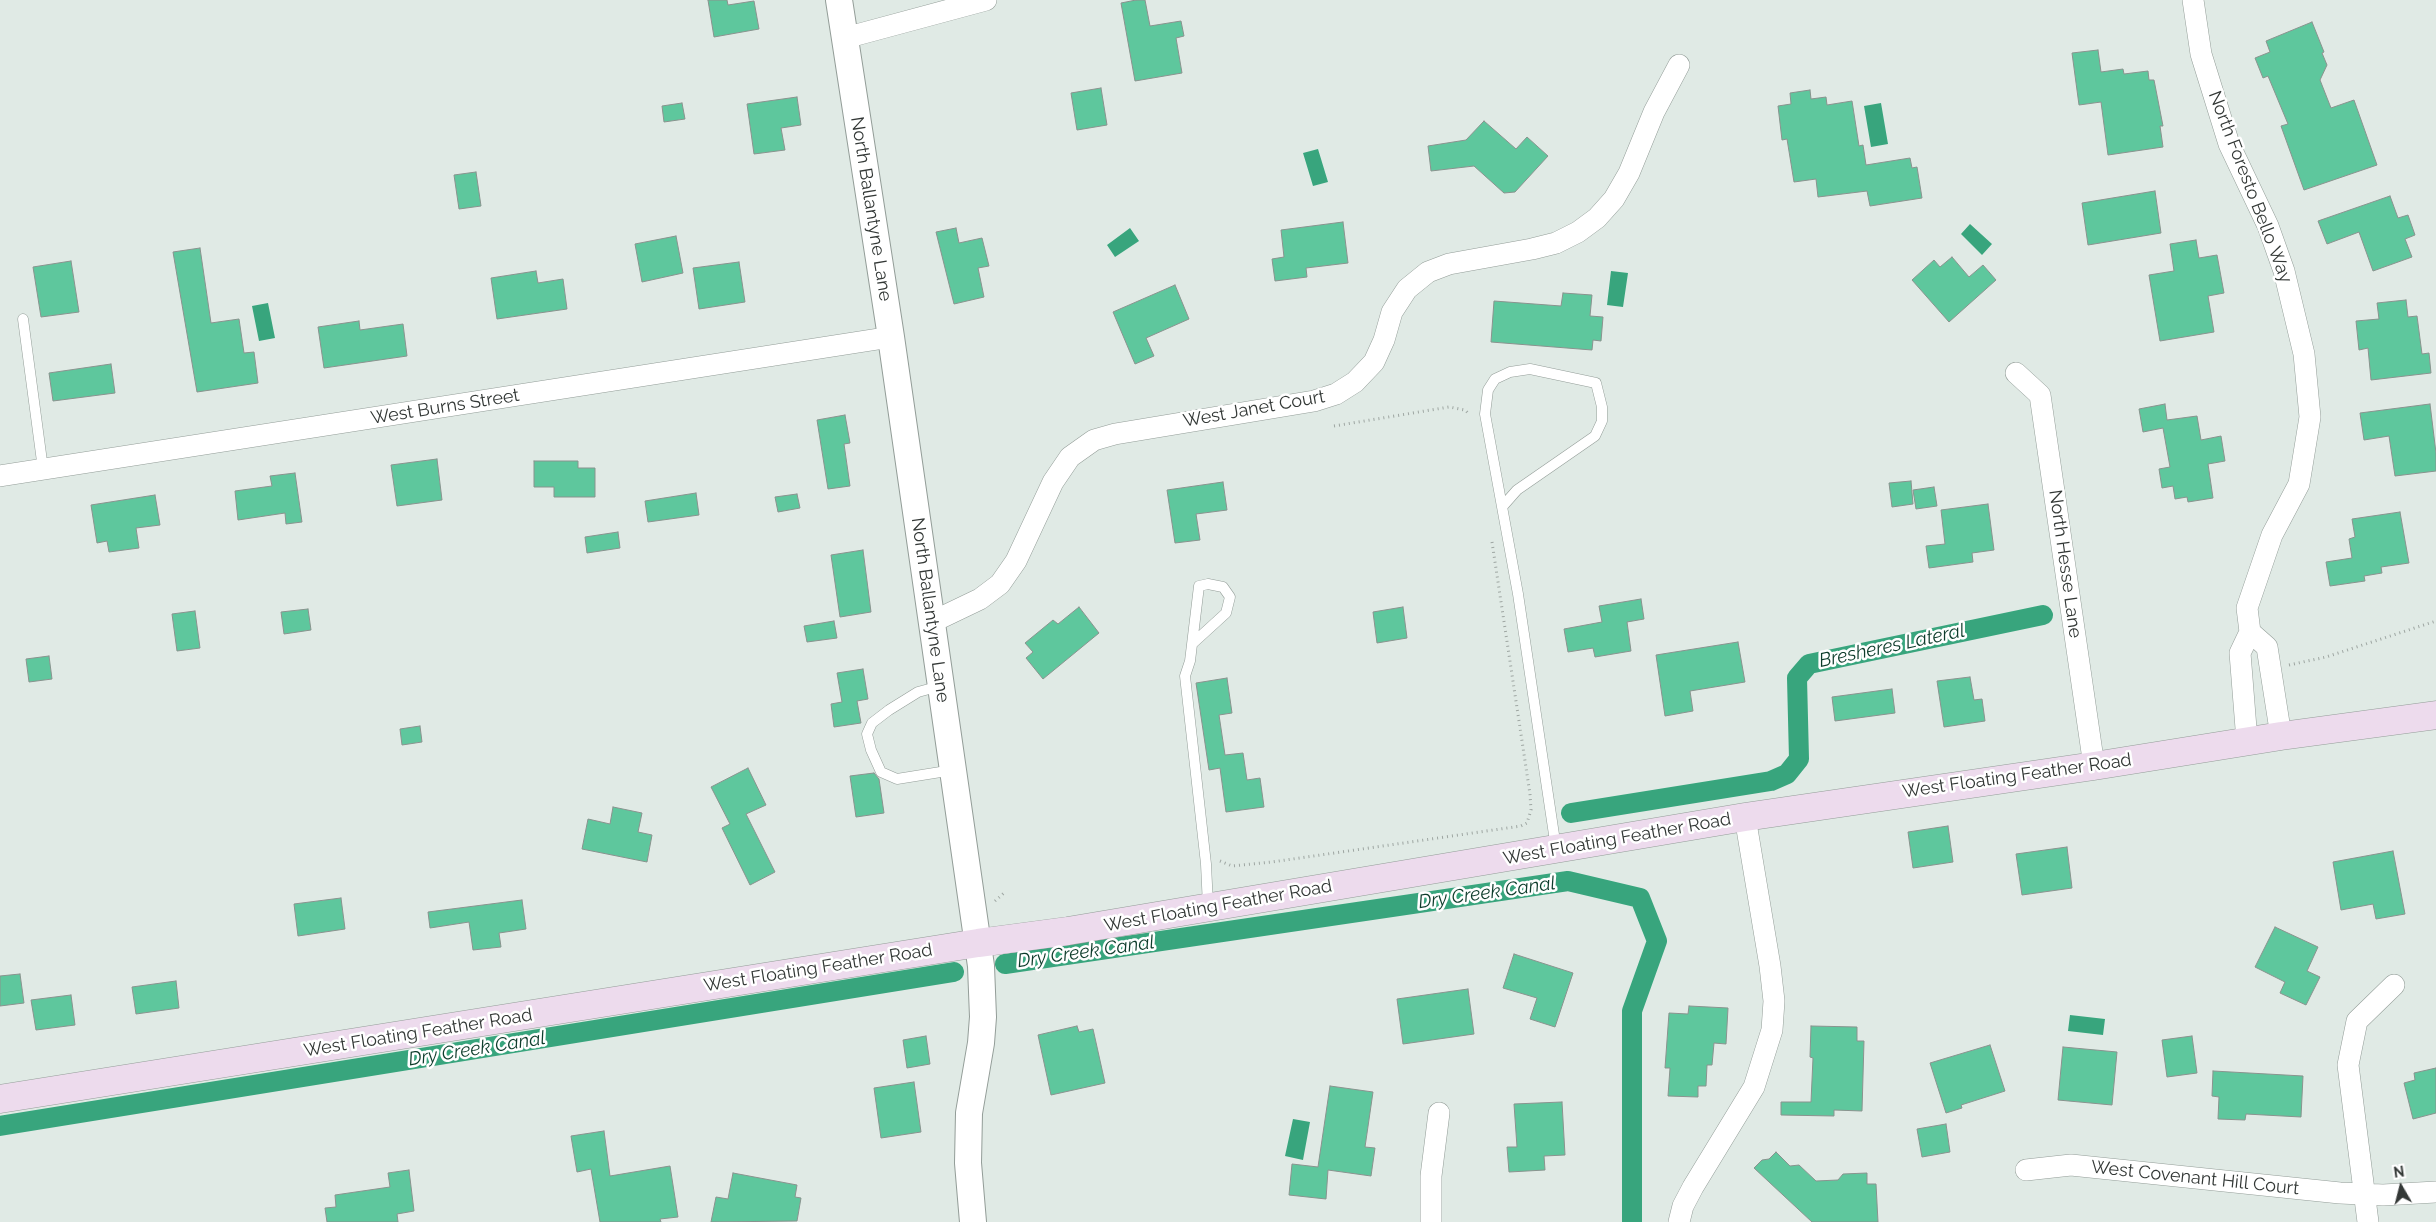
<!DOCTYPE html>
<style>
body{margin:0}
#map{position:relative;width:2436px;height:1222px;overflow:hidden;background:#e0eae5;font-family:Raleway,sans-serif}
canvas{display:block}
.north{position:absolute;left:2376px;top:1162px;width:50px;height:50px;-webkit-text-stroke:4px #fff;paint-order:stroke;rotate:352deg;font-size:14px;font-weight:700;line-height:20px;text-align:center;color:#333836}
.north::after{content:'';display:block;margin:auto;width:18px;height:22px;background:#333836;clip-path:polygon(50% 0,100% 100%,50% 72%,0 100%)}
</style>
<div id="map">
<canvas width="2436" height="1222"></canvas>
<div class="north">N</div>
</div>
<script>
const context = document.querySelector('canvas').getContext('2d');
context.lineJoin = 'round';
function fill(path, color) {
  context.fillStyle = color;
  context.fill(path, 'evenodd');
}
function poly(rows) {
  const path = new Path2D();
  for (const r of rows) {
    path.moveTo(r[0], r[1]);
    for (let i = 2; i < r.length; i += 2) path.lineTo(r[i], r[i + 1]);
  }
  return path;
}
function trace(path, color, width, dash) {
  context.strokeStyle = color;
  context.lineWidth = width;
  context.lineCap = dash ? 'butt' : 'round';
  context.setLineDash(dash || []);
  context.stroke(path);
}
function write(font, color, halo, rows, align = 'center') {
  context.font = font + ' Raleway,sans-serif';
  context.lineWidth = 5;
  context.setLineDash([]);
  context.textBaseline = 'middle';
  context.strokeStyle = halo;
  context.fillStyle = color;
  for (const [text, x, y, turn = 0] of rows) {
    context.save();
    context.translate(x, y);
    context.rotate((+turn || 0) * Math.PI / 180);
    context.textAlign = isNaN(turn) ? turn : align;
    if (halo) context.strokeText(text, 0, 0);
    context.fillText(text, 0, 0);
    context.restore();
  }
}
const water = poly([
 [1881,103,1888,144,1871,147,1864,106],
 [1318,149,1328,182,1313,186,1303,153],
 [1970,224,1992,244,1982,255,1961,234],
 [1130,228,1139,241,1115,257,1107,245],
 [1611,271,1628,273,1623,307,1607,305],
 [268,303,275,338,259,341,252,306],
 [2070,1015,2105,1019,2103,1035,2068,1031],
 [1293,1119,1310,1122,1303,1160,1285,1156]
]);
const canal = poly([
 [1571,813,1771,781,1787,774,1799,759,1797,678,1809,664,2043,615],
 [1005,964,1568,881,1640,898,1657,941,1632,1011,1632,1222],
 [0,1126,954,972]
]);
const building = poly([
 [708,0,727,0,728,5,754,1,759,29,714,37,708,0],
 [1136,0,1145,0,1150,26,1181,21,1184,36,1176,38,1182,73,1135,81,1121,3,1136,0],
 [2312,22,2324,52,2322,53,2327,65,2320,80,2331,108,2354,100,2377,165,2304,190,2281,126,2288,124,2268,76,2263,78,2255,58,2270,52,2266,41,2312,22],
 [2098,50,2101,72,2123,69,2124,74,2148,71,2149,80,2154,80,2163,126,2160,126,2163,147,2108,155,2101,102,2079,105,2072,53,2098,50],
 [1101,88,1107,125,1077,130,1071,93,1101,88],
 [1810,90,1811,99,1826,97,1827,105,1852,101,1859,146,1863,145,1866,165,1910,158,1912,168,1917,167,1922,198,1870,206,1867,191,1818,197,1816,179,1794,182,1787,139,1782,140,1778,106,1791,104,1790,93,1810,90],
 [797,97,801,125,781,128,785,150,754,154,747,104,797,97],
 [682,103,685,119,664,122,662,106,682,103],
 [1484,121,1516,149,1527,137,1548,156,1515,192,1504,193,1474,166,1431,171,1428,146,1466,140,1484,121],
 [476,172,481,206,459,209,454,175,476,172],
 [2155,191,2161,233,2088,245,2082,203,2155,191],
 [2390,196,2398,218,2408,215,2415,235,2405,239,2412,257,2373,271,2359,232,2327,244,2318,221,2390,196],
 [1343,222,1348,263,1306,268,1307,277,1275,281,1272,259,1284,257,1281,230,1343,222],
 [956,228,959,243,982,238,989,266,978,268,984,297,954,304,936,232,956,228],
 [676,236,683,273,642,282,635,244,676,236],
 [2196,240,2199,258,2217,255,2224,293,2208,296,2214,332,2160,341,2149,275,2174,271,2170,244,2196,240],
 [200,248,211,323,239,319,244,353,254,352,258,383,197,392,173,252,200,248],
 [1952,257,1969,277,1983,265,1996,280,1949,322,1912,280,1934,260,1940,267,1952,257],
 [71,261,79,312,41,317,33,267,71,261],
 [739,262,745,302,699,309,693,268,739,262],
 [536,271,538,283,563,279,567,309,497,319,491,278,536,271],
 [1175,285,1189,319,1146,338,1154,356,1135,364,1113,312,1175,285],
 [1563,293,1592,295,1590,316,1603,317,1601,341,1593,340,1592,350,1491,342,1494,301,1561,306,1563,293],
 [2406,300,2408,317,2417,316,2422,354,2429,353,2431,373,2371,380,2368,348,2359,350,2356,321,2379,319,2377,303,2406,300],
 [359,321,360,330,403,324,407,356,324,368,318,327,359,321],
 [111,364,115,393,53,401,49,373,111,364],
 [2165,404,2167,420,2197,416,2201,440,2221,436,2225,461,2208,464,2213,498,2188,502,2187,497,2175,499,2173,486,2162,488,2159,469,2170,467,2163,428,2143,432,2139,409,2165,404],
 [2430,404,2436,453,2436,471,2395,476,2389,436,2364,440,2360,413,2430,404],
 [845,415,850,443,844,444,850,486,828,489,817,420,845,415],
 [437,459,442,500,397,506,391,465,437,459],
 [534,461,578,461,578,468,595,468,595,497,554,497,554,487,534,487,534,461],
 [295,473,302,522,286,524,285,513,238,520,235,491,272,486,270,476,295,473],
 [1911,481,1913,504,1892,507,1889,483,1911,481],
 [1223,482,1227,510,1196,514,1200,540,1175,543,1167,490,1223,482],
 [1934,487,1937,506,1916,509,1913,490,1934,487],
 [696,493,699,515,648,522,645,501,696,493],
 [797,494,800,508,778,512,775,497,797,494],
 [155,495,160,525,136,528,139,548,109,552,107,541,97,543,91,505,155,495],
 [1988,504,1994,550,1972,553,1973,562,1929,568,1926,546,1945,544,1941,510,1988,504],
 [2400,512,2409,563,2381,567,2382,573,2364,576,2365,581,2330,586,2326,562,2352,558,2349,539,2355,537,2352,519,2400,512],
 [618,532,620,548,587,553,585,537,618,532],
 [863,550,871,612,840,617,831,555,863,550],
 [1641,599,1644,619,1627,622,1631,651,1595,657,1593,648,1568,652,1564,629,1602,622,1599,606,1641,599],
 [1079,607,1099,633,1043,679,1026,658,1033,652,1025,643,1053,620,1058,624,1079,607],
 [1403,607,1407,638,1377,643,1373,612,1403,607],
 [308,609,311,630,284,634,281,612,308,609],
 [195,611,200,648,177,651,172,614,195,611],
 [834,621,837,638,807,642,804,626,834,621],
 [1738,642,1745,682,1690,691,1693,711,1665,716,1656,655,1738,642],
 [49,656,52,679,29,682,26,659,49,656],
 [863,669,868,699,857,701,861,723,834,727,831,704,842,702,837,673,863,669],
 [1970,677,1974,700,1982,699,1985,721,1944,727,1937,681,1970,677],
 [1227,678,1232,713,1219,715,1225,755,1243,753,1247,780,1260,778,1264,807,1226,812,1220,768,1209,770,1196,683,1227,678],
 [1892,689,1895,713,1835,721,1832,697,1892,689],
 [420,726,422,742,402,745,400,729,420,726],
 [748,768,766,805,746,814,775,872,750,885,722,828,730,824,711,787,748,768],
 [874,773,879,779,884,813,856,817,850,776,874,773],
 [613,807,642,813,638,832,652,835,647,862,582,849,588,819,610,824,613,807],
 [1948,826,1953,862,1913,868,1908,832,1948,826],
 [2067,847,2072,888,2022,895,2016,854,2067,847],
 [2393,851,2405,914,2376,919,2373,904,2341,910,2333,862,2393,851],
 [341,898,345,929,298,936,294,904,341,898],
 [522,900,526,929,499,933,501,947,473,950,469,922,430,928,428,912,522,900],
 [2275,927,2318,947,2307,971,2320,977,2306,1005,2280,993,2285,982,2255,967,2275,927],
 [1514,954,1573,973,1555,1027,1530,1019,1537,998,1503,988,1514,954],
 [20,974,24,1003,0,1006,0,976,20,974],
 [176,981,179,1008,136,1014,132,987,176,981],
 [1468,989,1474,1034,1403,1044,1397,999,1468,989],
 [71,995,75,1025,36,1030,31,1000,71,995],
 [1689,1006,1728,1008,1726,1044,1714,1043,1712,1065,1707,1065,1706,1086,1698,1086,1698,1097,1668,1096,1670,1068,1665,1068,1669,1013,1688,1014,1689,1006],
 [1077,1026,1079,1032,1093,1029,1105,1083,1051,1095,1038,1035,1077,1026],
 [1811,1026,1857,1027,1857,1041,1864,1041,1862,1111,1834,1110,1834,1116,1781,1115,1781,1102,1811,1102,1813,1058,1810,1057,1811,1026],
 [926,1036,930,1064,907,1068,903,1040,926,1036],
 [2192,1036,2197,1073,2167,1077,2162,1040,2192,1036],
 [1990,1045,2005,1091,1961,1105,1962,1108,1946,1113,1930,1063,1990,1045],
 [2063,1047,2117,1052,2112,1105,2058,1100,2063,1047],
 [2436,1068,2436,1113,2413,1119,2404,1083,2415,1080,2414,1073,2436,1068],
 [2213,1071,2303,1076,2301,1117,2246,1114,2245,1120,2218,1119,2219,1097,2212,1096,2213,1071],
 [914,1082,921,1132,881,1138,874,1088,914,1082],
 [1330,1086,1373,1092,1365,1147,1375,1148,1371,1176,1328,1170,1326,1199,1289,1195,1292,1164,1318,1167,1330,1086],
 [1562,1102,1565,1155,1544,1156,1545,1170,1509,1172,1507,1147,1517,1147,1514,1104,1562,1102],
 [1946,1124,1950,1152,1922,1157,1917,1129,1946,1124],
 [604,1131,610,1176,670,1166,678,1217,660,1219,661,1222,600,1222,591,1169,577,1172,571,1136,604,1131],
 [1776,1152,1790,1166,1799,1165,1816,1181,1838,1180,1843,1174,1867,1173,1867,1184,1876,1184,1878,1222,1812,1222,1754,1168,1762,1160,1769,1159,1776,1152],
 [409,1170,414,1211,397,1214,398,1222,327,1222,325,1208,336,1207,335,1195,390,1187,388,1173,409,1170],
 [733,1173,797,1185,795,1197,801,1198,797,1221,711,1222,716,1197,728,1199,733,1173]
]);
const path = poly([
 [1334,426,1449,407,1465,410,1470,415],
 [2289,665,2326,657,2436,621],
 [1220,861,1232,866,1272,862,1521,826,1527,823,1531,810,1530,794,1492,542],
 [995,901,1004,893]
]);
const service = poly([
 [23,319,43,469],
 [1502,507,1517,490,1595,436,1602,421,1602,407,1596,383,1530,369,1510,372,1495,379,1488,390,1485,414,1518,594,1556,848],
 [1192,644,1226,613,1230,597,1223,587,1208,584,1199,586,1190,661,1185,676,1206,864,1208,906],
 [940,686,918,692,889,710,872,723,867,734,871,750,881,772,897,779,953,770]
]);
const minor = poly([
 [2193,0,2201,54,2229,144,2268,226,2284,271,2304,354,2310,417,2299,484,2272,535,2247,608,2250,632],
 [845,38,986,0],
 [2016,373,2040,395,2094,766],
 [0,476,891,337],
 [932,622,980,599,1000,584,1016,561,1053,482,1070,457,1094,440,1115,434,1314,401,1336,394,1355,382,1374,362,1384,340,1392,312,1407,289,1428,272,1449,264,1532,249,1556,243,1578,232,1597,218,1614,199,1629,173,1654,112,1679,65],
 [2247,741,2240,653,2250,632,2267,647,2281,736],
 [2026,1170,2071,1165,2340,1193,2383,1195,2436,1192],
 [1431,1222,1431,1176,1439,1113],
 [1679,1222,1683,1206,1693,1187,1754,1087,1772,1030,1774,1001,1770,966,1745,817],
 [2368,1222,2348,1065,2357,1021,2394,985]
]);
const tertiary = poly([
 [839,0,891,337,981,966,983,1017,981,1043,969,1113,968,1163,973,1222]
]);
const secondary = poly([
 [0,1099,978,943,1068,931,1745,817,2094,766,2281,736,2436,715]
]);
const streetNames = [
 ["North Foresto Bello Way",2250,187,69],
 ["North Ballantyne Lane",871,209,81],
 ["West Burns Street",445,407,-9],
 ["West Janet Court",1254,409,-10],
 ["North Hesse Lane",2065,564,82],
 ["North Ballantyne Lane",930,610,82],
 ["West Floating Feather Road",2017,776,-8],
 ["West Floating Feather Road",1617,839,-10],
 ["West Floating Feather Road",1218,906,-10],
 ["West Floating Feather Road",818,968,-9],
 ["West Floating Feather Road",418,1033,-9],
 ["West Covenant Hill Court",2195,1178,6]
];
const waterNames = [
 ["Bresheres Lateral",1892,646,-12],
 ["Dry Creek Canal",1487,893,-8],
 ["Dry Creek Canal",1086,952,-8],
 ["Dry Creek Canal",477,1049,-9]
];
fill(water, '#38a57d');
trace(canal, '#38a57d', 20);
fill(building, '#5ec79d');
trace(building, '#89938e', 1);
trace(service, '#939d98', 11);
trace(minor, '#939d98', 22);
trace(tertiary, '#939d98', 28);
trace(secondary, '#939d98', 29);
trace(path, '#9ea6a2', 3, [1, 4]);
trace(service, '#fff', 10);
trace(minor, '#fff', 21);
trace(tertiary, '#fff', 26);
trace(secondary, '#eddbed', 28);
write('18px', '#333836', '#fff', streetNames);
write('italic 19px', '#0d3c2b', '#fff', waterNames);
</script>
